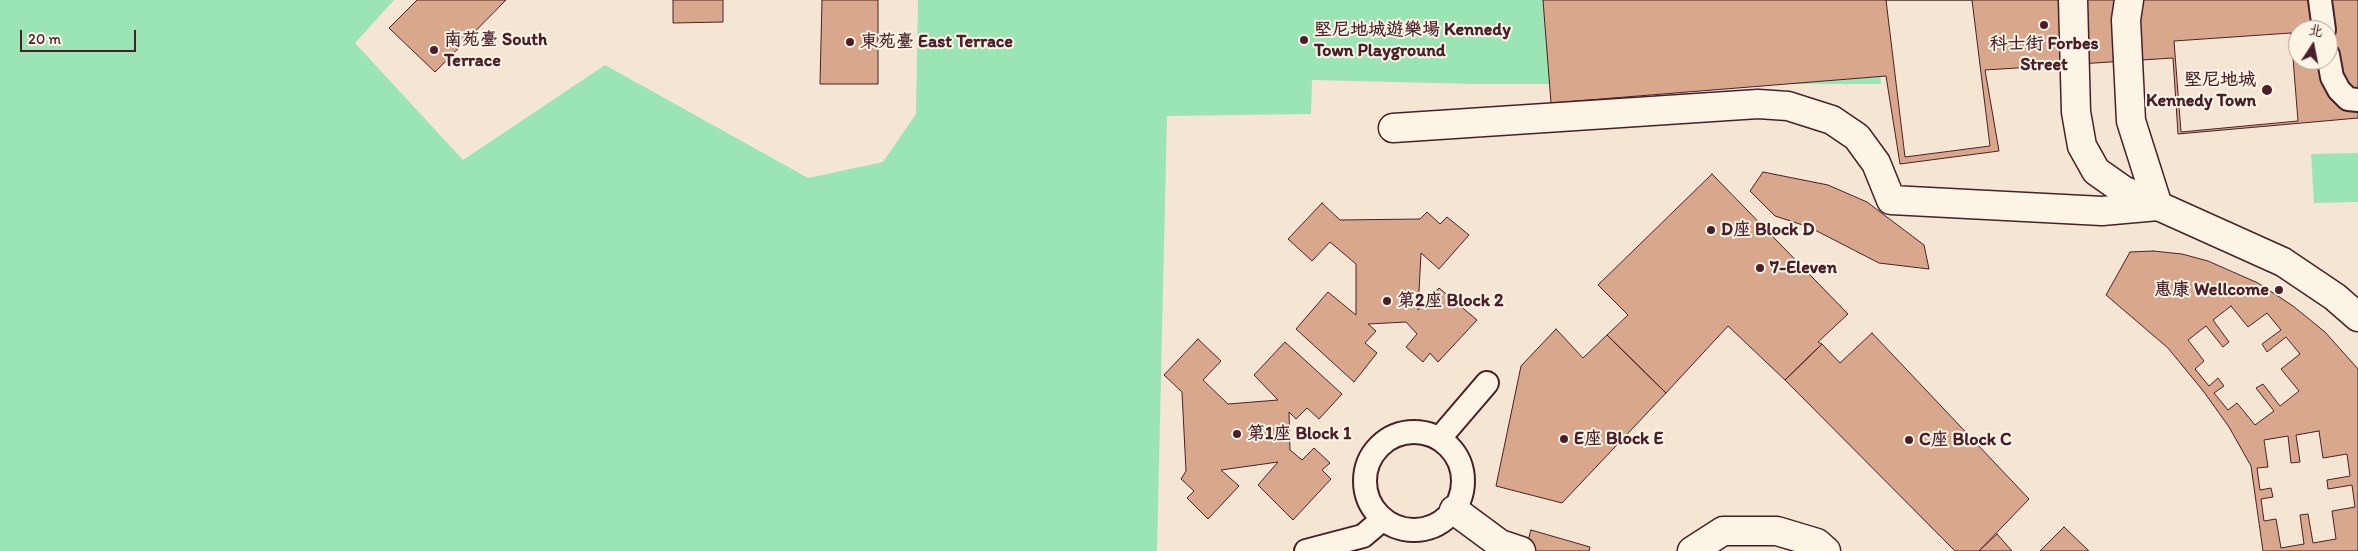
<!DOCTYPE html>
<meta charset="utf-8">
<style>
body{margin:0}
#map{position:relative;width:2358px;height:551px;overflow:hidden;background:#f5e6d3;font-family:Itim,"LXGW WenKai TC",sans-serif}
canvas{display:block}
.north{position:absolute;left:2288px;top:20px;width:50px;height:50px;box-sizing:border-box;background:#fcf5e5;border:1px solid #b59f9b;border-radius:50%;rotate:11deg;font-size:14px;font-weight:700;line-height:20px;text-align:center;color:#4a1f2b}
.north::after{content:'';display:block;margin:auto;width:18px;height:22px;background:#4a1f2b;clip-path:polygon(50% 0,100% 100%,50% 72%,0 100%)}
.scale{position:absolute;left:20px;top:30px;width:116px;height:22px;box-sizing:border-box;border:2px solid #4a1f2b;border-top:0;padding-left:6px;font-size:15px;line-height:18px;white-space:nowrap;color:#4a1f2b;-webkit-text-stroke:4px #fcf5e5;paint-order:stroke}
</style>
<div id="map">
<canvas width="2358" height="551"></canvas>
<div class="north">北</div>
<div class="scale">20 m</div>
</div>
<script>
const context = document.querySelector('canvas').getContext('2d');
context.lineJoin = 'round';
function fill(path, color) {
  context.fillStyle = color;
  context.fill(path, 'evenodd');
}
function poly(rows) {
  const path = new Path2D();
  for (const r of rows) {
    if (r.length === 3) {
      path.moveTo(r[0] + r[2], r[1]);
      path.arc(r[0], r[1], r[2], 0, 2 * Math.PI);
      continue;
    }
    path.moveTo(r[0], r[1]);
    for (let i = 2; i < r.length; i += 2) path.lineTo(r[i], r[i + 1]);
  }
  return path;
}
function trace(path, color, width, dash) {
  context.strokeStyle = color;
  context.lineWidth = width;
  context.lineCap = dash ? 'butt' : 'round';
  context.setLineDash(dash || []);
  context.stroke(path);
}
function write(font, color, halo, rows, align = 'center') {
  context.font = font + ' Itim,"LXGW WenKai TC",sans-serif';
  context.lineWidth = 4;
  context.setLineDash([]);
  context.textBaseline = 'middle';
  context.strokeStyle = halo;
  context.fillStyle = color;
  for (const [text, x, y, turn = 0] of rows) {
    context.save();
    context.translate(x, y);
    context.rotate((+turn || 0) * Math.PI / 180);
    context.textAlign = isNaN(turn) ? turn : align;
    if (halo) context.strokeText(text, 0, 0);
    context.fillText(text, 0, 0);
    context.restore();
  }
}
const green = poly([
 [0,0,394,0,355,43,463,160,605,65,808,178,883,162,916,114,918,0,1874,0,1881,84,1475,84,1312,80,1311,114,1167,116,1157,551,0,551],
 [2358,153,2358,202,2314,203,2311,154]
]);
const building = poly([
 [417,0,506,0,435,72,389,28,417,0],
 [673,0,723,0,723,22,673,23,673,0],
 [822,0,878,0,878,84,820,84,822,0],
 [1543,0,2358,0,2358,118,2178,134,2173,58,1985,70,1999,151,1900,164,1886,76,1551,103,1543,0],
 [2298,30,2328,30,2328,60,2298,60,2298,30],
 [1886,0,1972,0,1990,146,1905,157,1886,0],
 [2291,33,2298,121,2181,132,2174,41,2291,33],
 [1763,172,1828,185,1867,202,1924,245,1929,269,1879,263,1809,227,1775,216,1750,191,1763,172],
 [1712,174,1848,314,1818,342,1822,344,1785,380,1728,326,1666,393,1607,335,1628,315,1598,285,1712,174],
 [1322,203,1340,220,1420,219,1427,212,1440,224,1447,217,1469,235,1439,269,1421,253,1418,310,1439,288,1477,320,1438,362,1430,353,1423,362,1406,347,1417,334,1406,322,1368,324,1376,331,1365,343,1377,353,1354,382,1296,329,1328,292,1356,315,1356,264,1330,242,1312,261,1288,239,1322,203],
 [2153,251,2182,254,2208,261,2258,283,2293,306,2325,332,2358,369,2358,551,2263,551,2251,466,2229,427,2204,392,2168,348,2106,295,2130,252,2153,251],
 [2231,306,2248,327,2267,313,2281,330,2262,344,2267,352,2286,337,2300,354,2281,369,2299,391,2280,406,2263,384,2256,388,2274,411,2255,425,2237,403,2228,410,2214,393,2224,386,2218,378,2209,386,2195,369,2204,361,2188,340,2206,326,2223,347,2229,342,2213,320,2231,306],
 [1556,329,1583,358,1607,335,1666,393,1562,503,1496,486,1521,366,1556,329],
 [1872,333,2029,499,1979,551,1955,551,1785,380,1822,344,1840,363,1872,333],
 [1198,339,1221,361,1203,380,1228,404,1278,400,1254,375,1285,342,1342,394,1319,419,1307,408,1296,419,1289,412,1290,450,1302,460,1314,448,1330,463,1322,470,1331,479,1293,520,1258,485,1278,462,1221,470,1239,486,1208,519,1187,498,1194,491,1181,479,1186,471,1182,392,1164,375,1198,339],
 [2319,431,2323,458,2347,454,2350,476,2327,480,2328,489,2352,485,2355,507,2332,511,2336,539,2313,543,2308,514,2300,515,2304,544,2281,548,2276,519,2264,521,2261,499,2273,497,2271,488,2260,490,2257,468,2268,467,2264,440,2288,436,2291,463,2300,462,2296,435,2319,431],
 [2064,527,2089,551,2040,551,2064,527],
 [1531,530,1590,547,1589,551,1525,551,1531,530],
 [1997,534,2012,551,1979,551,1997,534]
]);
const lane = poly([
 [2320,0,2324,30],
 [2328,55,2332,77,2339,90,2348,99,2358,100],
 [1414,481,49],
 [1439,439,1487,383],
 [1306,551,1363,536,1383,519]
]);
const street = poly([
 [1393,128,1758,104,1788,106,1832,120,1857,137,1876,163,1891,200,2102,211,2158,206],
 [1454,510,1500,544,1521,551],
 [1692,551,1723,531,1777,531,1817,543,1826,551]
]);
const secondary = poly([
 [2073,0,2076,112,2082,146,2096,171,2123,190,2283,262,2335,297,2358,317],
 [2129,0,2126,20,2131,121,2158,206]
]);
const markers = [
 [2044,25,5,"#4a1f2b"],
 [1304,40,5,"#4a1f2b"],
 [850,42,5,"#4a1f2b"],
 [434,50,5,"#4a1f2b"],
 [2267,90,6,"#4a1f2b"],
 [1711,230,5,"#4a1f2b"],
 [1760,268,5,"#4a1f2b"],
 [2279,290,5,"#4a1f2b"],
 [1387,301,5,"#4a1f2b"],
 [1237,434,5,"#4a1f2b"],
 [1564,439,5,"#4a1f2b"],
 [1909,440,5,"#4a1f2b"]
];
const poiNames = [
 ["堅尼地城遊樂場 Kennedy",1314,30],
 ["Town Playground",1314,51],
 ["南苑臺 South",444,40],
 ["Terrace",444,61],
 ["東苑臺 East Terrace",860,42],
 ["科士街 Forbes",2044,44,"center"],
 ["Street",2044,65,"center"],
 ["堅尼地城",2256,80,"right"],
 ["Kennedy Town",2256,101,"right"],
 ["D座 Block D",1721,230],
 ["7-Eleven",1770,268],
 ["惠康 Wellcome",2269,290,"right"],
 ["第2座 Block 2",1397,301],
 ["第1座 Block 1",1247,434],
 ["E座 Block E",1574,439],
 ["C座 Block C",1919,440]
];
fill(green, '#9be5b5');
fill(building, '#d9a88c');
trace(building, '#4a1f2b', 1);
trace(lane, '#4a1f2b', 26);
trace(street, '#4a1f2b', 31);
trace(secondary, '#4a1f2b', 31);
trace(lane, '#fcf5e5', 22);
trace(street, '#fcf5e5', 28);
trace(secondary, '#fcf5e5', 28);
for (const [x, y, r, color] of markers) {
  const dot = new Path2D();
  dot.arc(x, y, r, 0, 2 * Math.PI);
  context.fillStyle = color;
  context.fill(dot);
  trace(dot, '#fcf5e5', 2);
}
write('bold 18px', '#4a1f2b', '#fcf5e5', poiNames, 'left');
</script>
